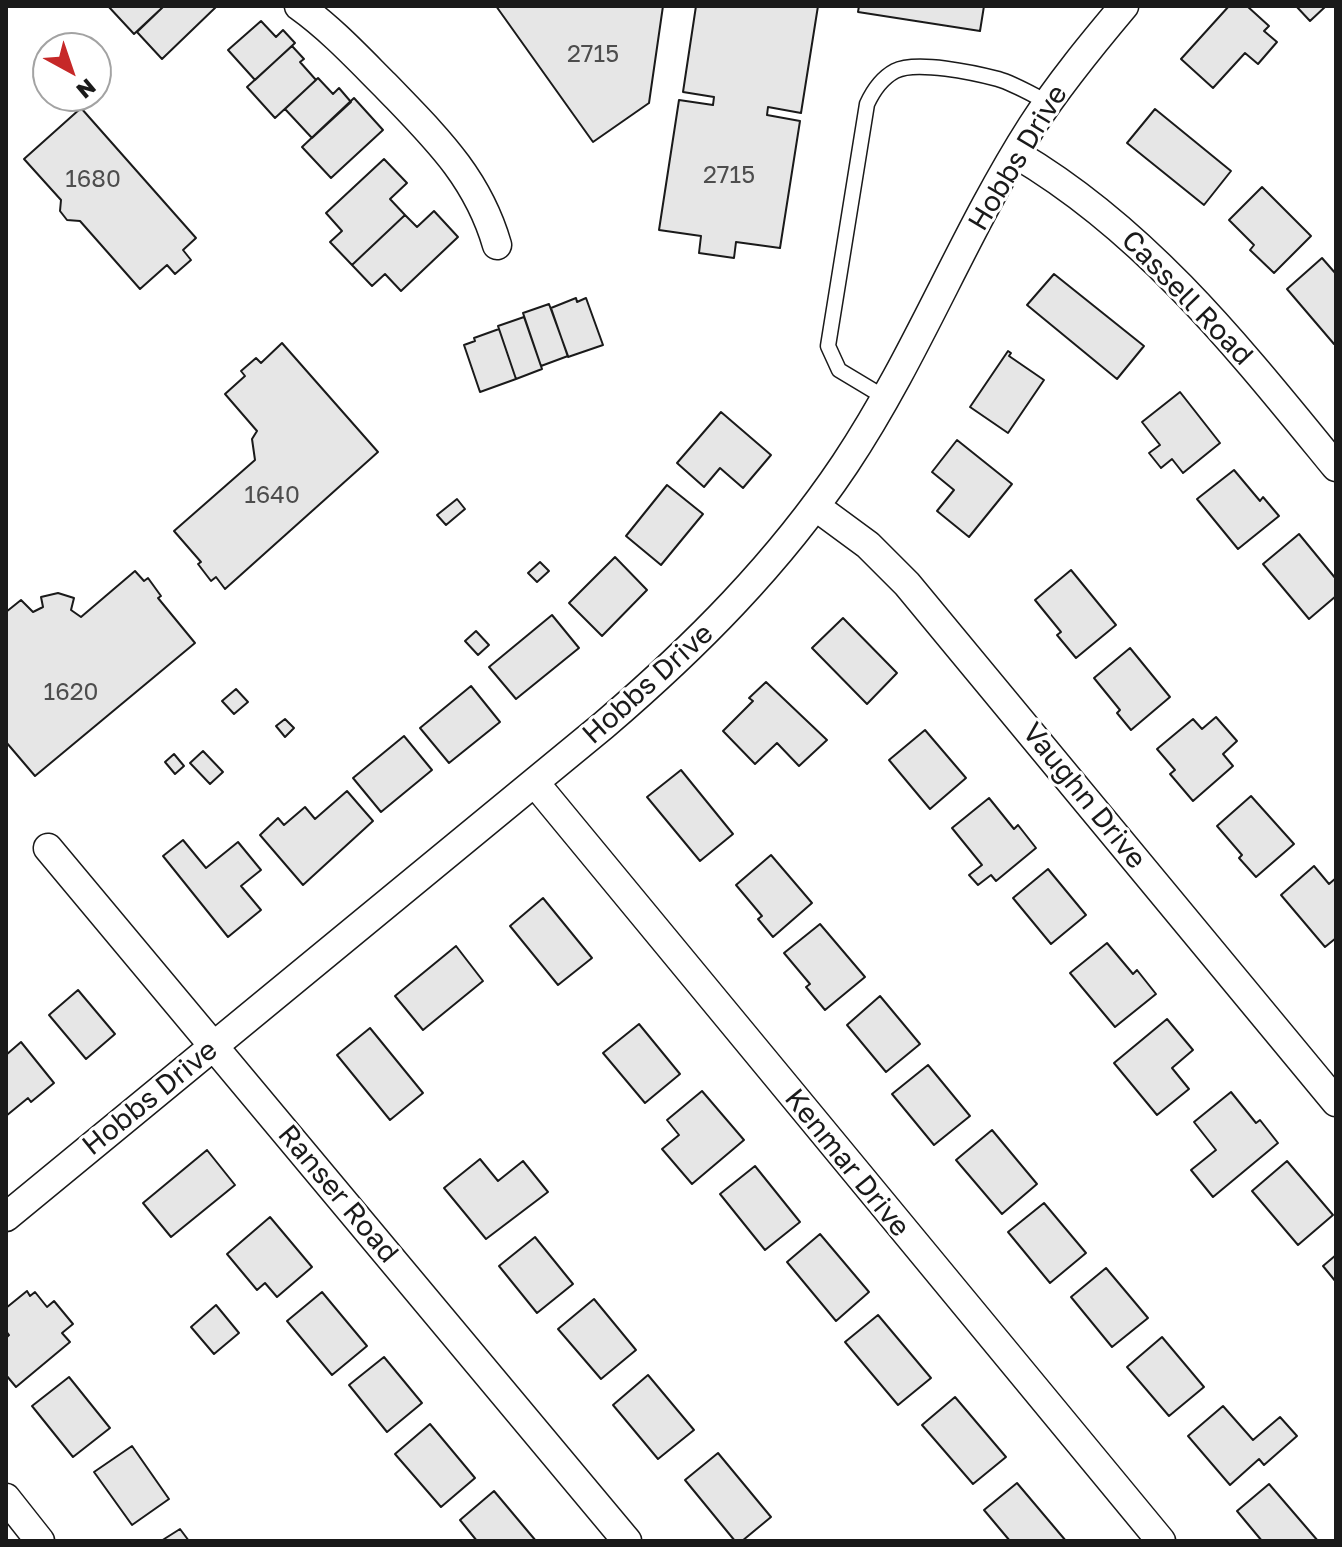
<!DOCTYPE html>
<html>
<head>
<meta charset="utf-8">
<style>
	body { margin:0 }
	#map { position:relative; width:1342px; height:1547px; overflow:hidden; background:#fff; font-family:"Golos Text",sans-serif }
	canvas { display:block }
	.frame { position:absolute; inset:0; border:8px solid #1a1a1a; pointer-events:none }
	.north { position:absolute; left:32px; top:32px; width:80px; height:80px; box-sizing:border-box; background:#fff; border:2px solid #a3a3a3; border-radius:50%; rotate:140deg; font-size:22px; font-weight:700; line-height:32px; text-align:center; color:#1a1a1a }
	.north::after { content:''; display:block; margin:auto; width:28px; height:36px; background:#c62828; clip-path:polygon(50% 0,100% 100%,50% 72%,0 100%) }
</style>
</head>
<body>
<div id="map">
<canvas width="1342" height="1547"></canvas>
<div class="frame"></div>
<div class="north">N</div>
</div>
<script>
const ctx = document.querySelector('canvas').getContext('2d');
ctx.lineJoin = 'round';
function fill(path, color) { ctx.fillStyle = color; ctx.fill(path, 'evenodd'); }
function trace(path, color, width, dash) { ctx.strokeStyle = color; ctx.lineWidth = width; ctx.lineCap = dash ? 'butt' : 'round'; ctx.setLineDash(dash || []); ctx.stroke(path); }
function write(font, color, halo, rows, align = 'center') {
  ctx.font = font + ' "Golos Text",sans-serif'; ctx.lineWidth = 6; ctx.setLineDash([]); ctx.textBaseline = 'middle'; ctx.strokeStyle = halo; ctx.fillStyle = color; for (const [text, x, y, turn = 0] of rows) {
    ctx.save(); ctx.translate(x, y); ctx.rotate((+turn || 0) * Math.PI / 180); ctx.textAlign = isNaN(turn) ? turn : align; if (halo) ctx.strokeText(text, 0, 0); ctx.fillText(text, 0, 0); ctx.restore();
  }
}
const building = new Path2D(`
	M108 6H164L134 34Z
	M164 6H217L162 59 137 32Z
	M496 6H663L649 103 593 142Z
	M696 6H818L801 113 768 107 767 115 800 121 780 248 736 242 734 258 699 253 701 236 659 230 679 100 713 105 714 97 683 92Z
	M859 6H984L980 31 858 12Z
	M1229 6H1247L1269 26 1264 31 1277 42 1258 64 1245 53 1213 88 1181 59Z
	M1296 6H1326L1310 21Z
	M261 21 276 37 283 30 295 43 255 80 228 50Z
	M292 46 304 59 300 62 316 80 275 118 247 87Z
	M318 78 333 94 339 88 351 102 312 138 285 109Z
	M354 98 383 130 331 178 302 147Z
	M81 108 196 238 183 250 191 260 175 274 167 265 140 289 80 221 67 220 60 211 61 200 24 159Z
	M1155 109 1231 171 1204 205 1127 143Z
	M384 159 407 183 390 199 405 215 352 265 330 242 342 231 326 213Z
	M1262 187 1311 236 1274 273 1250 250 1254 245 1229 220Z
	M434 211 458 237 401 291 385 274 372 286 352 265 405 215 417 227Z
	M1322 258 1336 274V342L1334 344 1287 289Z
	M1054 274 1144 346 1117 379 1027 305Z
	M576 298 577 302 586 298 603 345 568 357 551 308Z
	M549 304 568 356 541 366 523 313Z
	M524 317 542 369 516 379 498 326Z
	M499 329 516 379 480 392 464 345 475 341 474 338Z
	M282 343 378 452 225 589 216 577 211 581 198 564 201 562 174 531 255 460 252 439 257 431 225 394 245 376 241 371 256 358 261 363Z
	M1008 351 1011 353 1009 356 1044 380 1008 433 970 407Z
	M1180 392 1220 443 1183 473 1172 459 1161 468 1149 453 1160 445 1142 422Z
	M721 412 771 455 743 488 720 468 704 487 677 463Z
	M957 440 1012 484 969 537 937 511 954 490 932 472Z
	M1234 470 1260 501 1263 497 1279 516 1238 549 1197 499Z
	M667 485 703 514 661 565 626 536Z
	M457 499 465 509 446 525 437 515Z
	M1299 534 1336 579V596L1309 619 1263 564Z
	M615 557 647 590 602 636 569 603Z
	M540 562 549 571 537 582 528 573Z
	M1071 570 1116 625 1076 658 1057 635 1061 632 1035 600Z
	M135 571 144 581 148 578 161 596 158 598 195 643 35 776 6 742V612L21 600 33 612 43 607 41 597 58 593 74 598 71 610 81 617Z
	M552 615 579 648 516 699 489 667Z
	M843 618 897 673 867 704 812 648Z
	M476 631 489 645 478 655 465 641Z
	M1130 648 1170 697 1131 730 1117 713 1120 710 1094 678Z
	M766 682 827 740 799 766 777 743 755 764 723 731 753 701 749 698Z
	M471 686 500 722 449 763 420 728Z
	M236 689 248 702 234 714 222 701Z
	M1216 717 1237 741 1223 754 1233 766 1193 801 1170 774 1175 770 1157 749 1193 719 1202 729Z
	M285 719 294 728 285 737 276 726Z
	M925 730 966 778 930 809 889 760Z
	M404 736 432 770 381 812 353 778Z
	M203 751 223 772 210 784 190 763Z
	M174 754 184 766 175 774 165 762Z
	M681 770 733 834 700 861 647 797Z
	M347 791 373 821 303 885 260 835 278 818 284 825 305 807 315 819Z
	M1251 796 1294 844 1256 877 1239 858 1242 855 1217 826Z
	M989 798 1014 829 1018 825 1036 848 996 881 991 875 978 885 969 875 982 865 952 828Z
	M183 840 206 868 238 842 261 870 241 886 261 910 228 937 163 856Z
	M771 855 812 903 773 937 758 919 762 916 736 885Z
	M1314 866 1329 884 1336 878V938L1325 947 1281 895Z
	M1048 869 1086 915 1051 944 1013 898Z
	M543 898 592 958 558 985 510 926Z
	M820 924 865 977 825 1010 806 987 810 984 784 953Z
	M1107 943 1133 974 1137 970 1156 994 1115 1027 1070 973Z
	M456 946 483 981 423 1030 395 996Z
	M78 990 115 1034 86 1059 49 1015Z
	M880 996 920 1044 886 1072 847 1025Z
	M1167 1019 1193 1050 1172 1068 1189 1089 1157 1115 1114 1063Z
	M639 1024 680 1074 645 1103 603 1053Z
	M370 1028 423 1093 390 1120 337 1055Z
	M21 1042 54 1083 31 1102 28 1098 6 1116V1055Z
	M928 1065 970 1116 934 1145 892 1094Z
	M702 1091 744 1140 692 1184 662 1149 679 1135 667 1120Z
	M1231 1092 1256 1123 1260 1120 1278 1143 1213 1197 1191 1170 1216 1150 1194 1122Z
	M992 1130 1037 1184 1002 1214 956 1160Z
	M207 1150 235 1185 171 1237 143 1203Z
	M480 1159 498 1181 523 1161 548 1192 486 1239 444 1188Z
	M1287 1161 1333 1215 1298 1245 1252 1191Z
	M755 1166 800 1222 765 1250 720 1194Z
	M1044 1203 1086 1253 1050 1283 1008 1232Z
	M270 1217 312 1267 277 1297 265 1283 257 1290 227 1254Z
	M820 1234 869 1292 836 1321 787 1262Z
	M535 1237 573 1284 537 1313 499 1266Z
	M1336 1255V1282L1323 1266Z
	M1106 1268 1148 1318 1112 1347 1071 1297Z
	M27 1291 30 1296 35 1292 47 1307 54 1301 73 1324 62 1333 70 1342 16 1387 6 1375V1338L9 1335 6 1331V1308Z
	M322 1292 367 1346 332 1375 287 1321Z
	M594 1299 636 1350 601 1379 558 1329Z
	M216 1305 239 1333 214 1354 191 1327Z
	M878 1315 931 1378 898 1405 845 1342Z
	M1162 1337 1204 1387 1169 1416 1127 1367Z
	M384 1357 422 1403 387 1432 349 1385Z
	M648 1375 694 1430 658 1459 613 1405Z
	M69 1377 110 1428 73 1457 32 1406Z
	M955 1397 1006 1457 973 1484 922 1425Z
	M1223 1406 1253 1440 1280 1417 1297 1436 1264 1465 1259 1459 1230 1485 1188 1436Z
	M430 1424 475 1478 441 1507 395 1454Z
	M132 1446 169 1499 132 1525 94 1472Z
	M718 1453 771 1517 742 1541H735L685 1480Z
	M1017 1483 1066 1541H1010L984 1510Z
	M1269 1484 1318 1541H1262L1237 1511Z
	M494 1491 536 1541H477L460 1520Z
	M180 1529 189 1541H161Z`);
fill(building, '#e6e6e6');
trace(building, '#1a1a1a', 2);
const service = new Path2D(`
	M884 397 839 370 828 346 867 104C873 91 882 78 895 71 916 60 975 73 998 79 1015 84 1033 95 1049 103`);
const minor = new Path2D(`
	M299 6C331 29 357 57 385 85 434 136 477 176 497 245
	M1016 154C1147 231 1241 351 1336 467
	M815 506 868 545 907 584 1336 1102
	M535 783 1161 1541
	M48 848 627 1541
	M6 1217 604 725C695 647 778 564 845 464 917 356 963 234 1032 126 1059 84 1092 44 1124 6
	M6 1498 40 1541`);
trace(service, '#1a1a1a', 17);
trace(minor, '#1a1a1a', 31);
trace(service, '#fff', 14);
trace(minor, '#fff', 28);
write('24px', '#4d4d4d', null, [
	["2715",593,54],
	["2715",729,175],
	["1680",93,179],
	["1640",272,495],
	["1620",71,692]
]);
write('28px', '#1a1a1a', '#fff', [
	["Hobbs Drive",1018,158,-59],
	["Cassell Road",1187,298,46],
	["Hobbs Drive",648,684,-42],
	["Vaughn Drive",1084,796,51],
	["Hobbs Drive",150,1098,-39],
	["Kenmar Drive",847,1163,51],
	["Ranser Road",338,1194,50]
]);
</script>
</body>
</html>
